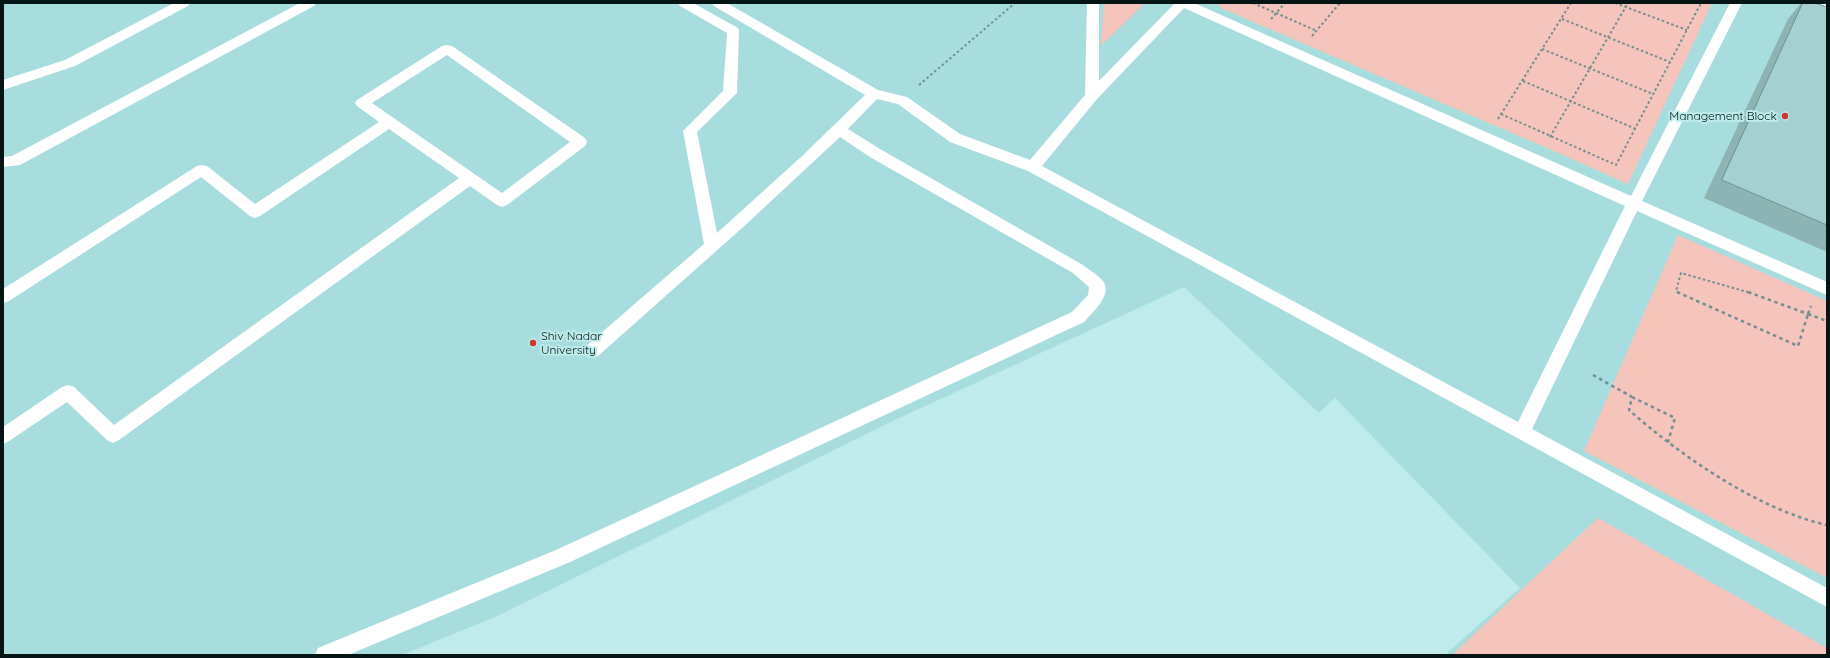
<!DOCTYPE html>
<html>
<head>
<meta charset="utf-8">
<style>
	body { margin:0 }
	#map { position:relative; width:1830px; height:658px; overflow:hidden; background:#bfebec; font-family:Quicksand,sans-serif }
	canvas { display:block }
	.frame { position:absolute; inset:0; border:4px solid #051515; pointer-events:none }
</style>
</head>
<body>
<div id="map">
<canvas width="1830" height="658"></canvas>
<div class="frame"></div>
</div>
<script>
const ctx = document.querySelector('canvas').getContext('2d');
ctx.lineJoin = 'round';
function fill(path, color) { ctx.fillStyle = color; ctx.fill(path, 'evenodd'); }
function trace(path, color, width, dash) { ctx.strokeStyle = color; ctx.lineWidth = width; ctx.lineCap = dash ? 'butt' : 'round'; ctx.setLineDash(dash || []); ctx.stroke(path); }
function write(font, color, halo, rows, align = 'center') {
  ctx.font = font + ' Quicksand,sans-serif'; ctx.lineWidth = 4; ctx.setLineDash([]); ctx.textBaseline = 'middle'; ctx.strokeStyle = halo; ctx.fillStyle = color; for (const [text, x, y, turn = 0] of rows) {
    ctx.save(); ctx.translate(x, y); ctx.rotate((+turn || 0) * Math.PI / 180); ctx.textAlign = isNaN(turn) ? turn : align; if (halo) ctx.strokeText(text, 0, 0); ctx.fillText(text, 0, 0); ctx.restore();
  }
}
fill(new Path2D(`
	M3 3H1827V655H1445L1520 588 1335 398 1319 413 1184 287 895 420 495 617 402 655H3Z`), '#a8dddf');
fill(new Path2D(`
	M1104 3H1145L1101 46Z
	M1216 3H1712L1628 184 1547 148 1223 9Z
	M1678 235 1827 301V578L1584 451Z
	M1598 518 1827 648V655H1452Z`), '#f5c4bb');
trace(new Path2D(`
	M1253 3 1317 31
	M1615 3 1687 30
	M1271 19 1285 3
	M1562 19 1670 62
	M1312 36 1340 3
	M1542 49 1653 94
	M1523 81 1636 129
	M919 85 1015 3
	M1501 114 1616 165 1701 3
	M1498 119 1571 3
	M1550 137 1628 3
	M1679 293 1676 291 1681 273 1751 293`), '#709090', 2, [2.5, 2.5]);
trace(new Path2D(`
	M1677 292 1798 346 1808 314
	M1748 292 1808 314
	M1808 314 1827 321
	M1808 314 1811 306
	M1593 375 1632 397 1629 410C1681 456 1759 510 1827 525
	M1632 397 1675 418 1668 442`), '#709090', 2.5, [3.5, 3.5]);
fill(new Path2D(`
	M174 3H190L188 6 75 66 3 90V80L65 60Z
	M300 3H316L314 6 20 165 3 167V157L12 156Z
	M678 3H693L738 28 739 31 737 93 697 132 717 233 801 157 865 95 714 6 712 3H727L878 90 907 97 960 134 1030 160 1085 95 1087 3H1099V81L1175 3H1194L1631 196 1730 3H1742L1642 201 1827 282V295L1637 211 1532 429 1827 588V607L1028 171 950 142 898 104 877 99 848 129 880 149 1083 265C1089 270 1098 275 1103 281 1113 295 1092 313 1084 322L570 562 348 655H315L318 648 556 550 1072 312 1088 295 1089 287 1073 273 870 157 840 137 741 229 598 356 592 358 586 356 584 351 586 346 704 244 683 131 723 91 727 33 680 6ZM1184 8 1625 206 1518 422 1042 166 1097 99Z
	M1810 3H1827V11L1812 6Z
	M447 45 452 46 585 138 587 142 585 146 507 205 502 207 497 205 470 186 119 440 113 443 107 440 67 402 9 441 3 444V427L62 387 68 385 74 387 114 425 459 178 389 129 260 216 255 218 250 216 201 177 9 301 3 303V289L197 166 202 165 207 166 255 204 379 122 357 106 355 103 357 100 442 46ZM447 55 570 142 502 193 372 103Z`), '#fff');
fill(new Path2D(`
	M1801 3H1815L1827 7V252L1704 198 1788 19Z`), '#8db3b4');
const building = new Path2D(`
	M1803 3H1815L1827 7V225L1722 180Z`);
fill(building, '#a4d0d1');
trace(building, '#739292', 1);
for (const [x, y, r, color] of [
	[1785,116,4,"#c73a2c"],
	[533,343,4,"#c73a2c"]
]) { const dot = new Path2D(); dot.arc(x, y, r, 0, 2 * Math.PI); ctx.fillStyle = color; ctx.fill(dot); trace(dot, '#bfebec', 1.5); }
write('12px', '#051515', '#bfebec', [
	["Management Block",1777,116],
	["Shiv Nadar",541,336,"left"],
	["University",541,350,"left"]
], 'right');
</script>
</body>
</html>
